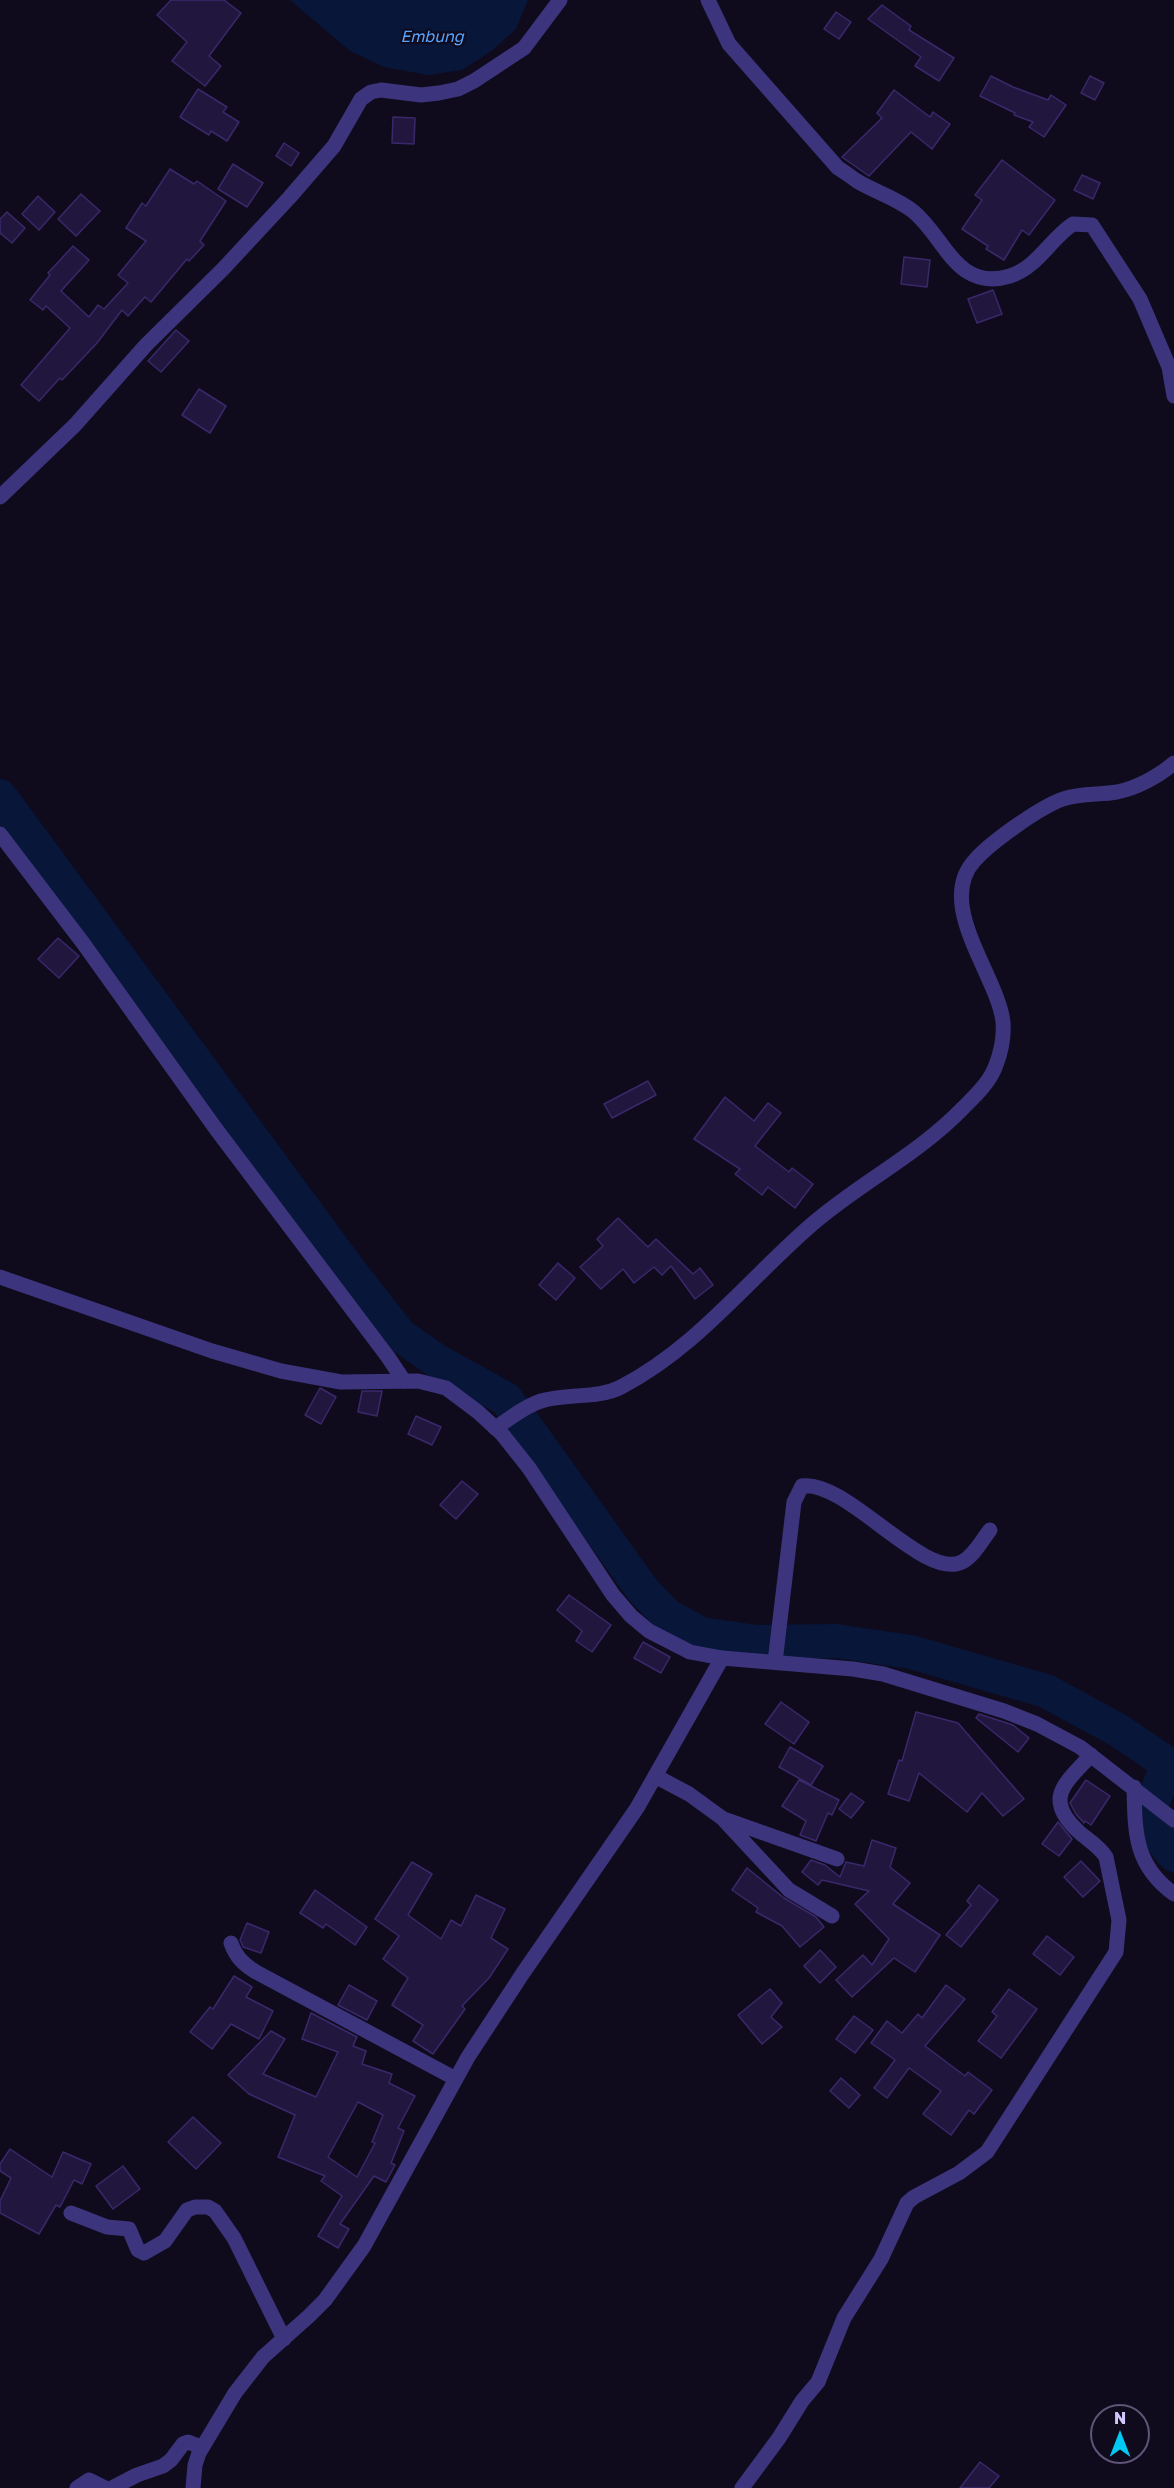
<!DOCTYPE html>
<html>
<head>
<meta charset="utf-8">
<style>
	body { margin:0 }
	#map { position:relative; width:1174px; height:2488px; overflow:hidden; background:#0f0b1d; font-family:"Golos Text",sans-serif }
	canvas { display:block }
	.north { position:absolute; left:1090px; top:2404px; width:60px; height:60px; box-sizing:border-box; background:#0f0b1d; border:2px solid #5d5677; border-radius:50%; rotate:0deg; font-size:16px; font-weight:700; line-height:24px; text-align:center; color:#d1c7ff }
	.north::after { content:''; display:block; margin:auto; width:21px; height:27px; background:#00c9f2; clip-path:polygon(50% 0,100% 100%,50% 72%,0 100%) }
</style>
</head>
<body>
<div id="map">
<canvas width="1174" height="2488"></canvas>
<div class="north">N</div>
</div>
<script>
const ctx = document.querySelector('canvas').getContext('2d');
ctx.lineJoin = 'round';
function fill(path, color) { ctx.fillStyle = color; ctx.fill(path, 'evenodd'); }
function trace(path, color, width, dash) { ctx.strokeStyle = color; ctx.lineWidth = width; ctx.lineCap = dash ? 'butt' : 'round'; ctx.setLineDash(dash || []); ctx.stroke(path); }
function write(font, color, halo, rows, align = 'center') {
  ctx.font = font + ' "Golos Text",sans-serif'; ctx.lineWidth = 4.5; ctx.setLineDash([]); ctx.textBaseline = 'middle'; ctx.strokeStyle = halo; ctx.fillStyle = color; for (const [text, x, y, turn = 0] of rows) {
    ctx.save(); ctx.translate(x, y); ctx.rotate((+turn || 0) * Math.PI / 180); ctx.textAlign = isNaN(turn) ? turn : align; if (halo) ctx.strokeText(text, 0, 0); ctx.fillText(text, 0, 0); ctx.restore();
  }
}
fill(new Path2D(`
	M290 0H528L516 29 493 50 462 70 428 75 384 67 350 51Z`), '#071639');
trace(new Path2D(`
	M0 796 350 1271 400 1335 437 1361 506 1399 642 1589 667 1615 701 1634 757 1642 836 1641 911 1652 1046 1691 1118 1730 1171 1766 1161 1781 1146 1821 1174 1855`), '#071639', 34);
const building = new Path2D(`
	M171 0H224L241 13 209 56 221 66 205 86 172 61 187 42 157 15Z
	M882 5 911 26 909 30 954 58 939 81 915 66 921 57 868 19Z
	M836 12 851 22 839 39 824 29Z
	M991 76 1013 87 1048 100 1051 95 1066 105 1044 137 1029 127 1033 122 1014 115 1015 113 980 96Z
	M1090 76 1104 83 1095 100 1081 93Z
	M198 89 227 107 223 112 239 122 227 141 211 131 209 135 180 117Z
	M894 90 930 117 933 112 950 124 932 149 911 132 869 176 842 157 882 118 877 113Z
	M393 117 415 118 414 144 392 143Z
	M284 143 299 153 291 166 276 156Z
	M1002 160 1055 200 1029 235 1022 230 1004 260 986 249 988 246 962 229 982 200 975 195Z
	M233 164 263 183 247 207 218 189Z
	M170 169 194 184 197 181 226 201 200 241 204 245 189 261 187 259 151 302 145 297 128 316 122 310 97 343 62 380 60 378 39 401 21 385 70 328 46 306 43 310 30 300 50 275 48 273 73 246 89 260 61 291 89 317 98 305 104 309 128 283 118 275 146 241 126 228 142 203 146 206Z
	M1082 175 1100 183 1093 199 1074 190Z
	M81 194 100 211 76 236 58 219Z
	M38 196 55 212 39 230 22 214Z
	M7 212 25 228 12 243 0 233V219Z
	M904 257 930 260 927 287 901 284Z
	M993 290 1002 314 977 323 968 299Z
	M176 330 189 341 161 372 148 361Z
	M199 389 226 406 210 433 182 415Z
	M58 938 79 956 59 978 38 959Z
	M648 1081 656 1095 612 1118 604 1104Z
	M725 1097 754 1121 768 1103 781 1113 755 1146 789 1172 792 1168 813 1184 795 1208 768 1187 762 1195 735 1174 740 1169 694 1139Z
	M618 1218 648 1247 656 1239 693 1274 700 1268 713 1285 695 1299 671 1266 662 1275 654 1267 634 1283 623 1269 601 1289 580 1267 603 1246 597 1239Z
	M558 1263 575 1278 556 1300 539 1285Z
	M320 1388 336 1397 321 1424 305 1415Z
	M362 1391H382L377 1416 358 1412Z
	M416 1416 441 1427 432 1445 408 1434Z
	M462 1481 478 1494 456 1519 440 1505Z
	M569 1595 611 1625 592 1652 576 1641 582 1631 557 1610Z
	M643 1642 670 1657 661 1673 634 1658Z
	M781 1702 809 1722 794 1744 765 1724Z
	M916 1712 958 1723 1024 1799 1003 1816 982 1793 967 1812 919 1773 909 1801 888 1794 899 1760 902 1761Z
	M979 1714 1013 1725 1029 1738 1018 1752 976 1718Z
	M790 1747 823 1766 811 1785 779 1767Z
	M799 1780 839 1800 832 1815 828 1813 816 1841 800 1835 806 1821 782 1806Z
	M1086 1780 1110 1796 1091 1825 1085 1821 1084 1823 1076 1814 1070 1803Z
	M851 1793 864 1802 851 1818 839 1809Z
	M1058 1822 1072 1839 1059 1856 1042 1844Z
	M872 1840 896 1848 890 1867 910 1883 893 1904 940 1935 915 1972 894 1958 852 1997 836 1980 863 1955 872 1965 889 1939 855 1904 869 1891 822 1880 818 1885 802 1872 811 1860 825 1865 840 1877 846 1862 864 1866Z
	M1081 1861 1100 1881 1083 1897 1064 1877Z
	M412 1862 432 1874 408 1915 441 1939 451 1920 461 1926 476 1895 505 1909 491 1938 508 1949 489 1978 462 2006 465 2009 433 2054 413 2041 423 2025 392 2005 408 1978 383 1959 399 1936 375 1919Z
	M747 1868 784 1898 816 1917 824 1927 800 1947 782 1926 756 1912 758 1908 732 1890Z
	M979 1885 998 1900 961 1947 946 1935 971 1905 967 1901Z
	M315 1890 367 1927 355 1945 326 1924 323 1928 300 1913Z
	M247 1923 269 1932 261 1953 243 1947 242 1944 240 1940Z
	M1047 1936 1074 1957 1060 1975 1033 1954Z
	M820 1950 836 1967 820 1983 804 1966Z
	M234 1976 252 1987 246 1997 273 2011 259 2039 231 2024 212 2049 190 2032 210 2007 213 2009Z
	M349 1985 377 2001 367 2020 338 2005Z
	M946 1985 965 1999 925 2046 965 2076 968 2072 992 2090 974 2114 969 2110 951 2135 923 2114 941 2091 909 2068 887 2098 874 2088 895 2060 871 2043 887 2021 902 2033 918 2014 922 2018Z
	M770 1989 782 2003 771 2017 782 2027 762 2044 738 2015Z
	M1009 1989 1037 2009 1001 2058 978 2041 997 2016 992 2012Z
	M311 2013 357 2037 353 2046 366 2051 362 2064 392 2074 389 2083 415 2096 398 2128 404 2131 391 2163 395 2165 386 2182 374 2176 340 2224 349 2229 338 2248 318 2236 342 2196 321 2181 325 2176 278 2157 295 2115 249 2094 228 2075 271 2031 285 2039 263 2074 316 2097 338 2052 302 2039ZM358 2102 383 2115 372 2142 375 2143 357 2177 328 2157Z
	M854 2016 873 2030 855 2053 836 2039Z
	M841 2078 860 2095 849 2108 830 2091Z
	M193 2117 221 2143 196 2169 168 2142Z
	M10 2149 52 2177 63 2152 91 2164 82 2184 74 2180 60 2207 56 2205 39 2234 0 2213V2201L11 2178 0 2171V2164Z
	M123 2166 140 2189 113 2209 96 2186Z
	M980 2462 999 2476 989 2488H960Z`);
fill(building, '#21173e');
trace(building, '#3a286b', 1.5);
trace(new Path2D(`
	M708 0 729 44 838 168C845 172 851 177 857 181 875 192 897 198 914 212 946 239 957 292 1010 276 1038 267 1050 239 1073 224L1092 225 1140 299 1169 367 1174 396
	M0 497 75 425 146 345 223 269 289 198 334 146 361 99 371 92 381 90 421 95 439 93 458 89 474 81 524 48 560 0
	M0 834 83 943 216 1129 388 1357 404 1381
	M495 1428C510 1419 524 1406 541 1401 567 1393 598 1399 621 1387 696 1348 747 1281 810 1226 859 1183 918 1155 964 1107 976 1095 990 1082 996 1065 1001 1052 1004 1035 1003 1022 998 976 934 904 975 860 991 842 1040 807 1063 799 1081 793 1099 795 1117 792 1137 788 1159 776 1174 763
	M775 1662 794 1502 802 1486C846 1479 924 1581 962 1562 974 1556 982 1540 990 1530
	M655 1776 689 1794 722 1818 789 1890 832 1916
	M724 1819 837 1859
	M231 1943C236 1957 243 1964 256 1972L456 2079
	M71 2213 107 2227 129 2229 138 2250 144 2253 165 2241 187 2210 195 2207H208L215 2211 234 2238 284 2339
	M77 2488 89 2480 105 2488
	M112 2488 137 2475 163 2466 171 2460 183 2444 188 2442 201 2447
	M193 2488 195 2465 199 2453 235 2393 263 2357 309 2316 325 2300 364 2246 468 2057 523 1973 637 1808 722 1658
	M742 2488 779 2438 802 2401 818 2382 844 2318 881 2259 907 2203 914 2197 959 2173 987 2152 1116 1952 1119 1920 1106 1857C1099 1846 1088 1840 1079 1832 1042 1798 1066 1783 1091 1755`), '#3c357d', 15);
trace(new Path2D(`
	M0 1277 212 1351 281 1371 341 1382 418 1381 446 1388 478 1412 502 1434 529 1468 613 1595 631 1616 649 1631 690 1652 722 1658 853 1669 883 1674 1004 1711 1037 1724 1080 1747 1174 1820
	M1134 1787C1135 1832 1134 1865 1174 1894`), '#3c357d', 15);
write('italic 16px', '#55a4ff', '#0f0b1d', [
	["Embung",432,37]
]);
</script>
</body>
</html>
